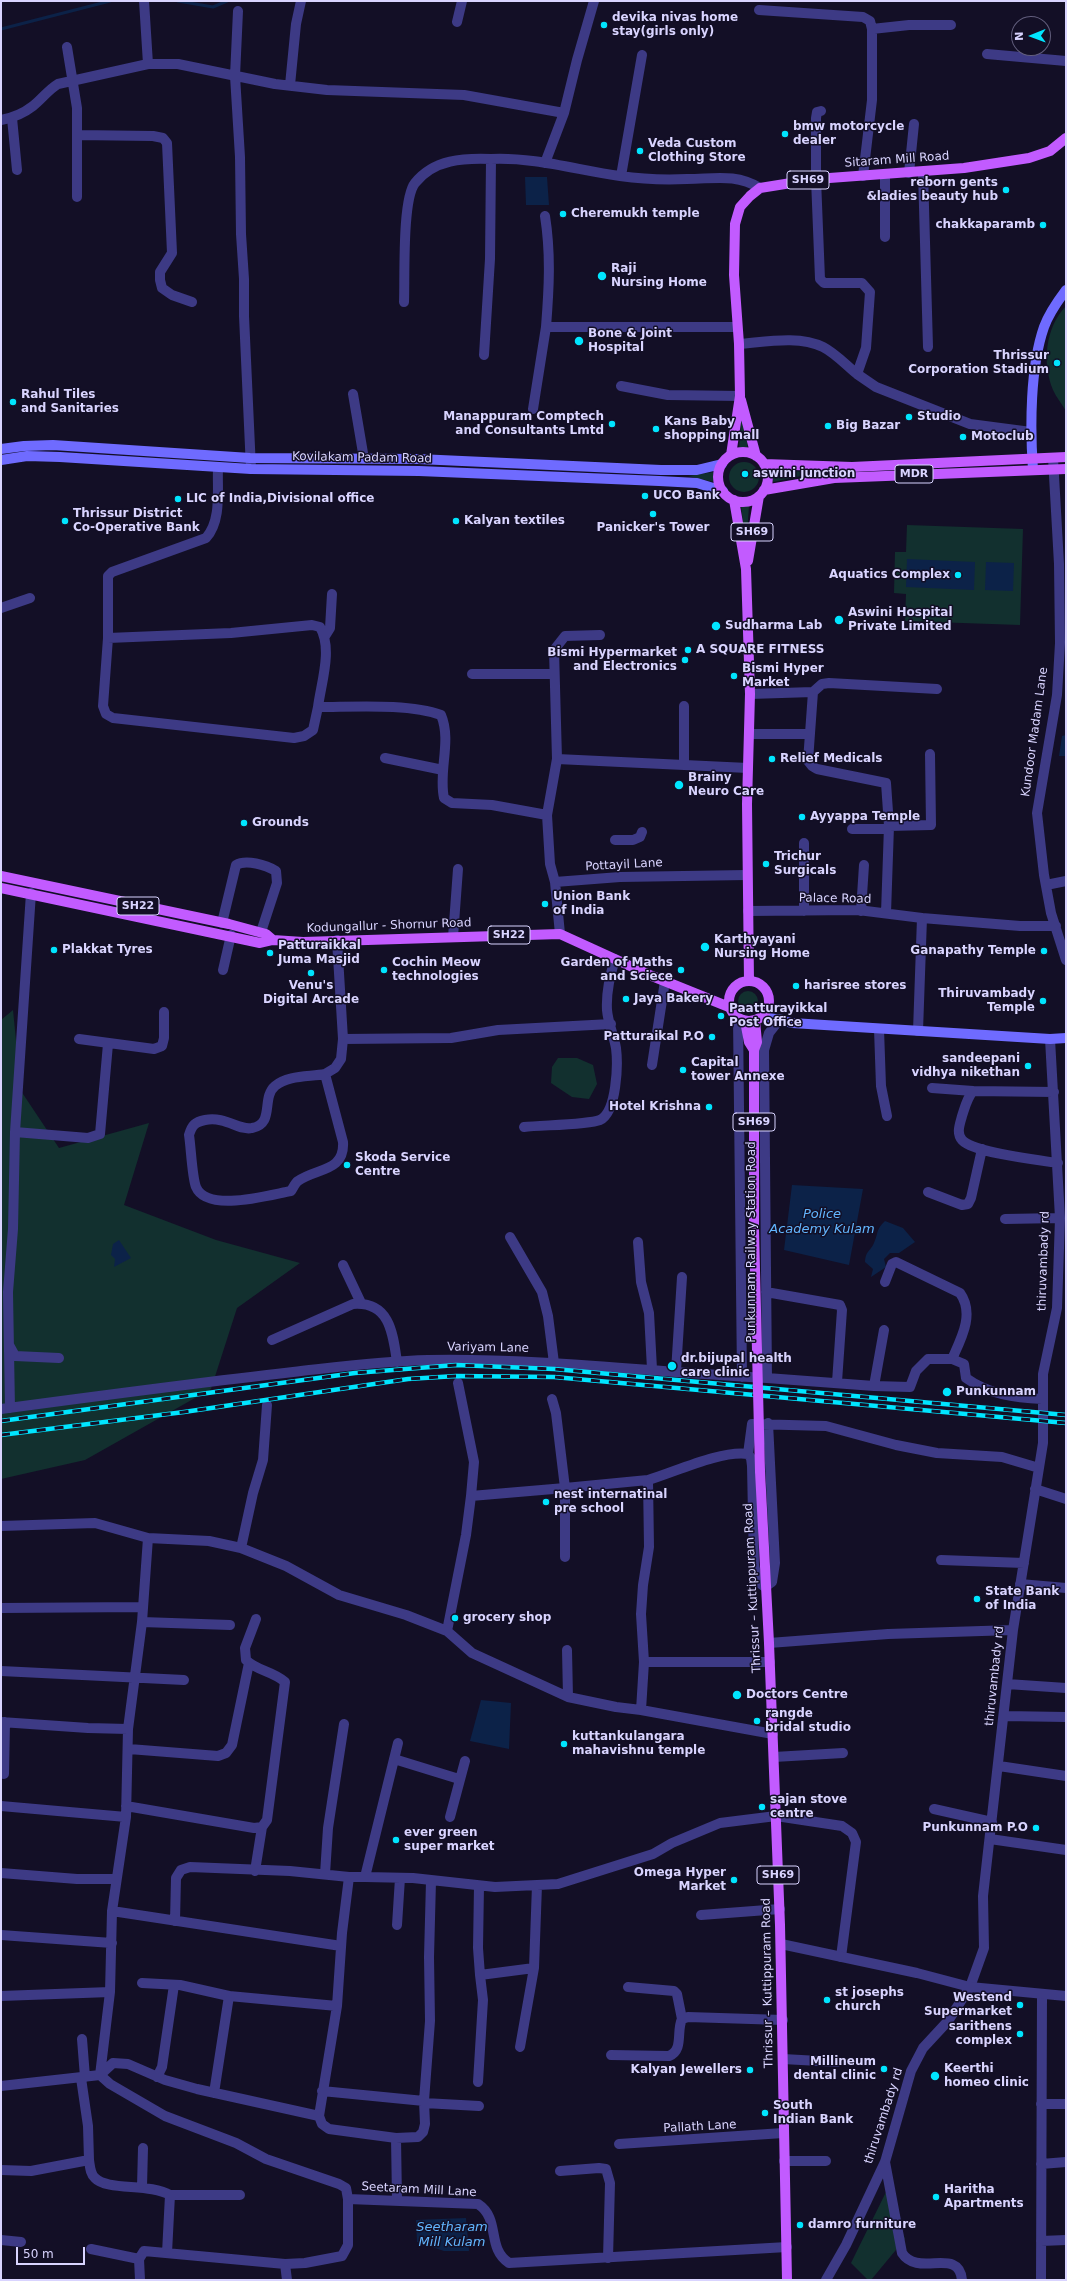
<!DOCTYPE html>
<html>
<head>
<meta charset="utf-8">
<style>
	body { margin:0 }
	#map { position:relative; width:1067px; height:2281px; overflow:hidden; background:#130f26; font-family:"DejaVu Sans",sans-serif }
	canvas { display:block }
	.frame { position:absolute; inset:0; border:2px solid #d9d4ff; pointer-events:none }
	.north { position:absolute; left:1011px; top:16px; width:40px; height:40px; box-sizing:border-box; background:#130f26; border:1px solid #625e7d; border-radius:50%; rotate:269deg; font-size:11px; font-weight:700; line-height:16px; text-align:center; color:#d9d4ff }
	.north::after { content:''; display:block; margin:auto; width:14px; height:18px; background:#00e5ff; clip-path:polygon(50% 0,100% 100%,50% 72%,0 100%) }
	.scale { position:absolute; left:16px; top:2247px; width:69px; height:18px; box-sizing:border-box; border:2px solid #d9d4ff; border-top:0; padding-left:5px; font-size:12px; line-height:14px; white-space:nowrap; color:#d9d4ff; -webkit-text-stroke:3px #130f26; paint-order:stroke }
</style>
</head>
<body>
<div id="map">
<canvas width="1067" height="2281"></canvas>
<div class="frame"></div>
<div class="north">N</div>
<div class="scale">50 m</div>
</div>
<script>
const ctx = document.querySelector('canvas').getContext('2d');
ctx.lineJoin = 'round';
function fill(path, color) { ctx.fillStyle = color; ctx.fill(path, 'evenodd'); }
function trace(path, color, width, dash) { ctx.strokeStyle = color; ctx.lineWidth = width; ctx.lineCap = dash ? 'butt' : 'round'; ctx.setLineDash(dash || []); ctx.stroke(path); }
function write(font, color, halo, rows, align = 'center') {
  ctx.font = font + ' "DejaVu Sans",sans-serif'; ctx.lineWidth = 3; ctx.setLineDash([]); ctx.textBaseline = 'middle'; ctx.strokeStyle = halo; ctx.fillStyle = color; for (const [text, x, y, turn = 0] of rows) {
    ctx.save(); ctx.translate(x, y); ctx.rotate((+turn || 0) * Math.PI / 180); ctx.textAlign = isNaN(turn) ? turn : align; if (halo) ctx.strokeText(text, 0, 0); ctx.fillText(text, 0, 0); ctx.restore();
  }
}
fill(new Path2D(`
	M1066 306V411C1062 404 1056 397 1053 390 1042 363 1045 328 1066 306Z
	M742 408 748 449H739Z
	M729 477a15 15 0 1 1 30 0a15 15 0 1 1-30 0Z
	M773 469 815 473 773 482Z
	M714 472V482L688 476Z
	M741 506H749L746 547Z
	M907 525 1023 529 1020 625 905 621 906 594 894 593 895 552H906Z
	M738 1001a10 10 0 1 1 20 0a10 10 0 1 1-20 0Z
	M13 1010 21 1091 59 1148 149 1123 124 1205 216 1240 300 1263 237 1308 211 1389 85 1460 1 1479V1020Z
	M558 1058H577L593 1065 597 1084 589 1099 572 1097 551 1083 552 1067Z
	M887 2190 905 2239 871 2280H868L851 2263Z`), '#12302f');
fill(new Path2D(`
	M525 177H547L549 205H526Z
	M907 559 975 562 974 590 906 587Z
	M986 562 1014 563 1013 591 985 590Z
	M1066 735V756H1059L1062 736Z
	M792 1185 863 1189 849 1265 784 1250Z
	M885 1221 903 1228 915 1242 899 1253H890L884 1259 886 1267 871 1277 873 1269 865 1262C866 1250 870 1252 874 1243 879 1232 875 1231 885 1221Z
	M119 1240 131 1258 114 1267 115 1259 111 1255 113 1244Z
	M481 1700 511 1703 509 1749 470 1741Z
	M466 2218 469 2251H444L417 2242 416 2220Z`), '#0c2248');
trace(new Path2D(`
	M178 1 213 7 227 1
	M1 29 110 1`), '#0c2248', 3);
trace(new Path2D(`
	M144 1 148 64
	M759 10 863 17 870 21 872 29V100L863 176
	M238 11 235 76 240 157 241 234 244 279V316L251 469
	M457 22 462 1
	M872 29 909 25H951
	M67 47 77 108V135L153 136 163 138 167 143 172 253 160 272V280L162 288 172 295 192 302
	M987 54 1066 61
	M290 85 296 24 301 1
	M12 118 17 170
	M1 120C12 118 24 113 33 106 42 99 48 90 58 84L148 64H178L275 84 327 90 464 95 564 113
	M77 135V197
	M545 163 564 113 577 60 594 1
	M923 172 928 347
	M909 173 914 124
	M885 175V237
	M621 176 642 55
	M545 216C551 254 549 289 546 327
	M404 302C405 278 402 199 415 183 434 159 464 158 491 159
	M739 344C765 342 799 335 823 347 835 353 846 365 857 374L866 348 870 292 862 283H824L820 279 816 179V118L817 112 821 111
	M484 355 490 259 491 159C534 157 577 170 620 176 641 179 665 180 687 179 714 179 735 173 760 188
	M857 374 876 387 970 424 1031 432
	M621 386 668 395 740 396
	M353 394 364 459
	M533 409 546 327H737
	M1053 458 1059 564 1060 643 1057 695 1037 813 1044 875 1051 913 1066 960
	M218 467C217 490 222 520 206 538L112 572 108 576V638L231 633 312 625 320 627C333 649 321 683 318 707 353 707 409 703 441 715 452 741 438 771 444 798L452 803 492 805 547 815 550 864 555 882
	M1 608 30 598
	M325 636 330 628 332 594
	M108 638 103 706 106 714 113 718 294 738 304 736 313 730 318 707
	M472 674H554
	M813 692 822 684 829 683 937 689
	M750 694 813 692 808 761 812 766 817 769 886 783 889 826 886 913
	M749 734H810
	M385 758 443 770
	M557 759 748 768
	M684 765V706
	M547 815 557 759 554 650 565 636 600 635
	M889 826 931 825 930 754
	M852 829H889
	M615 840H633L640 837 642 832
	M804 843V911
	M1046 885 1066 881
	M748 911 858 910 922 918
	M861 911 864 865
	M222 923 236 865C246 859 266 865 276 871L277 883 261 932
	M560 934 555 882 620 877 747 875
	M453 937 458 869
	M223 970 231 935
	M738 1018 742 1377
	M780 1019 769 1033 764 1050 767 1378 874 1386 910 1387 916 1371 928 1359H952L964 1364 966 1378C988 1394 1015 1398 1042 1399
	M879 1029 881 1086 887 1116
	M918 1031 922 918 1020 926H1056
	M79 1039 154 1049 162 1046 164 1038V1012
	M343 1039 451 1038 498 1030 611 1024
	M652 1065 665 981
	M325 1074C309 1077 288 1075 275 1086 261 1098 275 1124 252 1128 239 1131 226 1116 205 1120 195 1122 192 1125 189 1135 191 1147 192 1177 196 1187 207 1213 269 1195 291 1191 293 1188 295 1183 298 1181 316 1168 345 1172 343 1142L325 1074 335 1068 341 1059 343 1039 337 940
	M932 1088 973 1091
	M1054 1092 973 1091C967 1098 965 1107 962 1116 960 1124 956 1133 962 1140 974 1153 1038 1160 1058 1163
	M524 1127C541 1125 587 1125 600 1120 617 1112 618 1064 616 1048 614 1036 608 1023 607 1010 606 993 610 975 615 959
	M15 1132 88 1138 100 1134 108 1044
	M928 1192 962 1205 968 1204 971 1198 982 1149
	M1005 1219 1060 1218
	M510 1237 542 1292 548 1316 554 1363
	M638 1242 641 1282 649 1313 652 1369
	M343 1265 361 1303
	M885 1282 892 1264 896 1262 960 1293C975 1314 961 1339 952 1359
	M766 1292 840 1305 842 1310 837 1382
	M272 1340 353 1304C390 1301 393 1334 397 1362
	M9 1345 15 1356 59 1358
	M676 1371 682 1277
	M458 1383 474 1462 471 1496
	M874 1386 884 1330
	M552 1399 556 1413 565 1488 648 1480
	M10 1408 8 1292 13 1229 15 1132 31 893
	M1 1409C98 1396 195 1383 293 1372 338 1367 382 1361 428 1360 541 1358 654 1372 767 1378
	M768 1423 775 1563 772 1582 765 1587 758 1582 754 1565 752 1466 751 1458 748 1454 752 1424 826 1426 896 1445 937 1453 1002 1457 1039 1468
	M1035 1489 1066 1499
	M1 1526 95 1523 148 1538 209 1541 241 1548 286 1566 339 1595 406 1615 447 1631 472 1653 568 1697 616 1707 641 1710 773 1734
	M241 1548 253 1493 263 1460 267 1405
	M941 1560 1024 1563
	M1020 1584 1066 1588
	M1 1608 143 1607
	M142 1622 230 1625
	M447 1631 466 1535 471 1496 565 1488V1557
	M769 1643 888 1634 1013 1630
	M567 1650 568 1697
	M644 1662H770
	M1 1671 184 1680
	M1007 1684 1066 1688
	M641 1710 644 1662 641 1614 643 1585 649 1547 648 1480C675 1472 721 1450 748 1454
	M1004 1716 1066 1717
	M1 1722 88 1728 128 1729
	M398 1743 365 1877 413 1878 495 1887 558 1884 653 1854 672 1843 720 1823 776 1816 842 1826 852 1833 856 1842 841 1957
	M129 1749 218 1756 226 1753 232 1745 249 1663
	M774 1757 843 1753
	M394 1759 459 1779
	M999 1766 1066 1776
	M4 1774 5 1722
	M1 1806 126 1817
	M126 1806 254 1828 262 1827 267 1820 285 1682C273 1671 257 1671 246 1660L245 1648 256 1619
	M934 1809 992 1822
	M450 1817 465 1761
	M990 1839 1066 1850
	M255 1871 262 1827
	M1 1873 77 1879H116
	M325 1874 328 1828 344 1724
	M365 1877H349L342 1933 337 2006 319 2116 322 2124 329 2129 396 2138
	M479 1886 478 1948 480 1975
	M112 1911 341 1946
	M701 1915 780 1909
	M175 1921 176 1878 181 1870 190 1867 290 1871 349 1877
	M397 1925 400 1878
	M1 1935 112 1943
	M142 1983 180 1985 229 1996 214 2093
	M628 1987 674 1991 677 1994 682 2019
	M1 1996 110 1992
	M229 1996 337 2006
	M82 2039 85 2077
	M520 2047 534 1968
	M611 2055 669 2056C684 2050 676 2031 682 2019L688 2017 783 2020
	M783 2059 837 2062
	M100 2075 110 1992 112 1911 126 1817 128 1729 142 1622 148 1538
	M100 2075 113 2063 128 2064 165 2080 197 2089 319 2116
	M157 2077 162 2067 174 1985
	M478 2082 483 2000 480 1975 534 1968 537 1885
	M1 2086 100 2075 110 2084 165 2116 236 2143 266 2159 339 2184 346 2188 348 2199
	M322 2091 424 2101
	M424 2103 479 2106
	M1041 2104H1066
	M619 2144 783 2133
	M89 2160C90 2166 90 2174 95 2178 107 2191 150 2183 170 2195L167 2253
	M784 2161H826
	M885 2162 902 2253C918 2278 959 2246 962 2280
	M1041 2164 1066 2162
	M1 2170 31 2171 89 2160 88 2126 81 2078
	M560 2171 599 2168 606 2169 610 2183 608 2258
	M142 2187 143 2148
	M170 2195H240
	M397 2200 396 2138 418 2137 423 2132 425 2124 424 2101 430 2021 429 1957 431 1881
	M1 2240 21 2242
	M1041 2241 1066 2240
	M91 2249 139 2259
	M285 2264 287 2280
	M140 2280 139 2259 144 2251 285 2264 305 2263 342 2256 348 2245V2199L478 2204C501 2219 486 2248 509 2263L787 2247
	M826 2280 846 2245 885 2162 911 2071 923 2048 948 2021 970 1987 984 1948 983 1896 1013 1630 1043 1443V1374L1057 1308 1060 1218 1050 1039
	M1041 2280 1042 1995`), '#3d3a85', 10);
trace(new Path2D(`
	M781 1944 917 1973 970 1987 1066 1996`), '#3d3a85', 10);
trace(new Path2D(`
	M1 449 24 446 53 445 250 458 418 459 661 470H697L722 464
	M1 460 27 456 60 457 251 469 419 471 659 481 697 483 723 491
	M1033 470C1030 428 1030 367 1044 327 1049 313 1057 302 1066 290
	M763 1016 792 1023 1050 1039 1066 1038`), '#6f6bff', 10);
trace(new Path2D(`
	M741 400 756 456
	M718 477a25 25 0 1 1 50 0a25 25 0 1 1-50 0Z
	M731 455 740 396 739 344 734 275 735 224 740 207 750 196 760 188 816 179 964 168 1029 158 1050 151 1066 138
	M764 464 852 467 1066 457
	M764 490 834 478 1066 469
	M734 500 746 569 750 694 747 804 749 981
	M748 561 759 496
	M1 876 229 924 266 934 273 940
	M1 888 260 943 273 940 303 942 560 934 652 976 729 1007
	M729 1001a20 20 0 1 1 40 0a20 20 0 1 1-40 0Z
	M745 1021 749 1042 754 1050
	M754 1194V1050L757 1042 755 1021
	M754 1209V1230
	M760 1471 769 1643 780 1925 787 2280`), '#c25bff', 10);
const rail = new Path2D(`
	M1 1421 355 1373 456 1365 554 1369 1066 1415
	M1 1435 184 1412 408 1379 456 1376 554 1377 1066 1423`);
trace(rail, '#00e5ff', 4.5);
trace(rail, '#130f26', 3, [9]);
trace(new Path2D(`
	M754 1194V1209
	M754 1230 760 1471`), '#c25bff', 10);
for (const [x, y, r, color] of [
	[604,25,4,"#00e5ff"],
	[785,134,4,"#00e5ff"],
	[640,151,4,"#00e5ff"],
	[1006,190,4,"#00e5ff"],
	[563,214,4,"#00e5ff"],
	[1043,225,4,"#00e5ff"],
	[602,276,5,"#00e5ff"],
	[579,341,5,"#00e5ff"],
	[1057,363,4,"#00e5ff"],
	[13,402,4,"#00e5ff"],
	[909,417,4,"#00e5ff"],
	[612,424,4,"#00e5ff"],
	[828,426,4,"#00e5ff"],
	[656,429,4,"#00e5ff"],
	[963,437,4,"#00e5ff"],
	[745,474,4,"#00e5ff"],
	[645,496,4,"#00e5ff"],
	[178,499,4,"#00e5ff"],
	[653,514,4,"#00e5ff"],
	[65,521,4,"#00e5ff"],
	[456,521,4,"#00e5ff"],
	[958,575,4,"#00e5ff"],
	[839,620,5,"#00e5ff"],
	[716,626,5,"#00e5ff"],
	[688,650,4,"#00e5ff"],
	[685,660,4,"#00e5ff"],
	[734,676,4,"#00e5ff"],
	[772,759,4,"#00e5ff"],
	[679,785,5,"#00e5ff"],
	[802,817,4,"#00e5ff"],
	[244,823,4,"#00e5ff"],
	[766,864,4,"#00e5ff"],
	[545,904,4,"#00e5ff"],
	[705,947,5,"#00e5ff"],
	[54,950,4,"#00e5ff"],
	[1044,951,4,"#00e5ff"],
	[270,953,4,"#00e5ff"],
	[384,970,4,"#00e5ff"],
	[681,970,4,"#00e5ff"],
	[311,973,4,"#00e5ff"],
	[796,986,4,"#00e5ff"],
	[626,999,4,"#00e5ff"],
	[1043,1001,4,"#00e5ff"],
	[721,1016,4,"#00e5ff"],
	[712,1037,4,"#00e5ff"],
	[1028,1066,4,"#00e5ff"],
	[683,1070,4,"#00e5ff"],
	[709,1107,4,"#00e5ff"],
	[347,1165,4,"#00e5ff"],
	[672,1366,5,"#00e5ff"],
	[947,1392,5,"#00e5ff"],
	[546,1502,4,"#00e5ff"],
	[977,1599,4,"#00e5ff"],
	[455,1618,4,"#00e5ff"],
	[737,1695,5,"#00e5ff"],
	[757,1721,4,"#00e5ff"],
	[564,1744,4,"#00e5ff"],
	[762,1807,4,"#00e5ff"],
	[1036,1828,4,"#00e5ff"],
	[396,1840,4,"#00e5ff"],
	[734,1880,4,"#00e5ff"],
	[827,2000,4,"#00e5ff"],
	[1020,2005,4,"#00e5ff"],
	[1020,2034,4,"#00e5ff"],
	[884,2069,4,"#00e5ff"],
	[750,2070,4,"#00e5ff"],
	[935,2076,5,"#00e5ff"],
	[765,2113,4,"#00e5ff"],
	[936,2197,4,"#00e5ff"],
	[800,2225,4,"#00e5ff"]
]) { const dot = new Path2D(); dot.arc(x, y, r, 0, 2 * Math.PI); ctx.fillStyle = color; ctx.fill(dot); trace(dot, '#130f26', 1.5); }
for (const [x, y, w] of [
	[808,180,42],
	[914,474,38],
	[752,532,42],
	[138,906,42],
	[509,935,42],
	[754,1122,42],
	[778,1875,42]
]) { const box = new Path2D(); box.roundRect(x - w / 2, y - 9, w, 18, 3); ctx.fillStyle = '#130f26'; ctx.fill(box); trace(box, '#d9d4ff', 1); }
write('bold 11px', '#d9d4ff', null, [
	["SH69",808,180],
	["MDR",914,474],
	["SH69",752,532],
	["SH22",138,906],
	["SH22",509,935],
	["SH69",754,1122],
	["SH69",778,1875]
]);
write('bold 12px', '#d9d4ff', '#130f26', [
	["devika nivas home",612,18],
	["stay(girls only)",612,32],
	["bmw motorcycle",793,127],
	["dealer",793,141],
	["Veda Custom",648,144],
	["Clothing Store",648,158],
	["reborn gents",998,183,"right"],
	["&ladies beauty hub",998,197,"right"],
	["Cheremukh temple",571,214],
	["chakkaparamb",1035,225,"right"],
	["Raji",611,269],
	["Nursing Home",611,283],
	["Bone & Joint",588,334],
	["Hospital",588,348],
	["Thrissur",1049,356,"right"],
	["Corporation Stadium",1049,370,"right"],
	["Rahul Tiles",21,395],
	["and Sanitaries",21,409],
	["Manappuram Comptech",604,417,"right"],
	["and Consultants Lmtd",604,431,"right"],
	["Studio",917,417],
	["Kans Baby",664,422],
	["shopping mall",664,436],
	["Big Bazar",836,426],
	["Motoclub",971,437],
	["aswini junction",753,474],
	["UCO Bank",653,496],
	["LIC of India,Divisional office",186,499],
	["Thrissur District",73,514],
	["Co-Operative Bank",73,528],
	["Kalyan textiles",464,521],
	["Panicker's Tower",653,528,"center"],
	["Aquatics Complex",950,575,"right"],
	["Aswini Hospital",848,613],
	["Private Limited",848,627],
	["Sudharma Lab",725,626],
	["A SQUARE FITNESS",696,650],
	["Bismi Hypermarket",677,653,"right"],
	["and Electronics",677,667,"right"],
	["Bismi Hyper",742,669],
	["Market",742,683],
	["Relief Medicals",780,759],
	["Brainy",688,778],
	["Neuro Care",688,792],
	["Ayyappa Temple",810,817],
	["Grounds",252,823],
	["Trichur",774,857],
	["Surgicals",774,871],
	["Union Bank",553,897],
	["of India",553,911],
	["Karthyayani",714,940],
	["Nursing Home",714,954],
	["Patturaikkal",278,946],
	["Juma Masjid",278,960],
	["Plakkat Tyres",62,950],
	["Ganapathy Temple",1036,951,"right"],
	["Cochin Meow",392,963],
	["technologies",392,977],
	["Garden of Maths",673,963,"right"],
	["and Sciece",673,977,"right"],
	["Venu's",311,986,"center"],
	["Digital Arcade",311,1000,"center"],
	["harisree stores",804,986],
	["Thiruvambady",1035,994,"right"],
	["Temple",1035,1008,"right"],
	["Jaya Bakery",634,999],
	["Paatturayikkal",729,1009],
	["Post Office",729,1023],
	["Patturaikal P.O",704,1037,"right"],
	["sandeepani",1020,1059,"right"],
	["vidhya nikethan",1020,1073,"right"],
	["Capital",691,1063],
	["tower Annexe",691,1077],
	["Hotel Krishna",701,1107,"right"],
	["Skoda Service",355,1158],
	["Centre",355,1172],
	["dr.bijupal health",681,1359],
	["care clinic",681,1373],
	["Punkunnam",956,1392],
	["nest internatinal",554,1495],
	["pre school",554,1509],
	["State Bank",985,1592],
	["of India",985,1606],
	["grocery shop",463,1618],
	["Doctors Centre",746,1695],
	["rangde",765,1714],
	["bridal studio",765,1728],
	["kuttankulangara",572,1737],
	["mahavishnu temple",572,1751],
	["sajan stove",770,1800],
	["centre",770,1814],
	["Punkunnam P.O",1028,1828,"right"],
	["ever green",404,1833],
	["super market",404,1847],
	["Omega Hyper",726,1873,"right"],
	["Market",726,1887,"right"],
	["st josephs",835,1993],
	["church",835,2007],
	["Westend",1012,1998,"right"],
	["Supermarket",1012,2012,"right"],
	["sarithens",1012,2027,"right"],
	["complex",1012,2041,"right"],
	["Millineum",876,2062,"right"],
	["dental clinic",876,2076,"right"],
	["Keerthi",944,2069],
	["homeo clinic",944,2083],
	["Kalyan Jewellers",742,2070,"right"],
	["South",773,2106],
	["Indian Bank",773,2120],
	["Haritha",944,2190],
	["Apartments",944,2204],
	["damro furniture",808,2225]
], 'left');
write('12px', '#d9d4ff', '#130f26', [
	["Sitaram Mill Road",897,160,-4],
	["Kovilakam Padam Road",362,458,1],
	["Kundoor Madam Lane",1035,732,-82],
	["Pottayil Lane",624,865,-3],
	["Palace Road",835,899,1],
	["Kodungallur - Shornur Road",389,926,-2],
	["Punkunnam Railway Station Road",752,1242,-90],
	["thiruvambady rd",1044,1261,-88],
	["Variyam Lane",488,1348,1],
	["Thrissur – Kuttippuram Road",753,1588,-93],
	["thiruvambady rd",995,1676,-84],
	["Thrissur – Kuttippuram Road",768,1983,-91],
	["thiruvambady rd",884,2116,-72],
	["Pallath Lane",700,2127,-3],
	["Seetaram Mill Lane",419,2190,3]
]);
write('italic 13px', '#62b6ff', '#130f26', [
	["Police",822,1215],
	["Academy Kulam",822,1230],
	["Seetharam",452,2228],
	["Mill Kulam",452,2243]
]);
</script>
</body>
</html>
